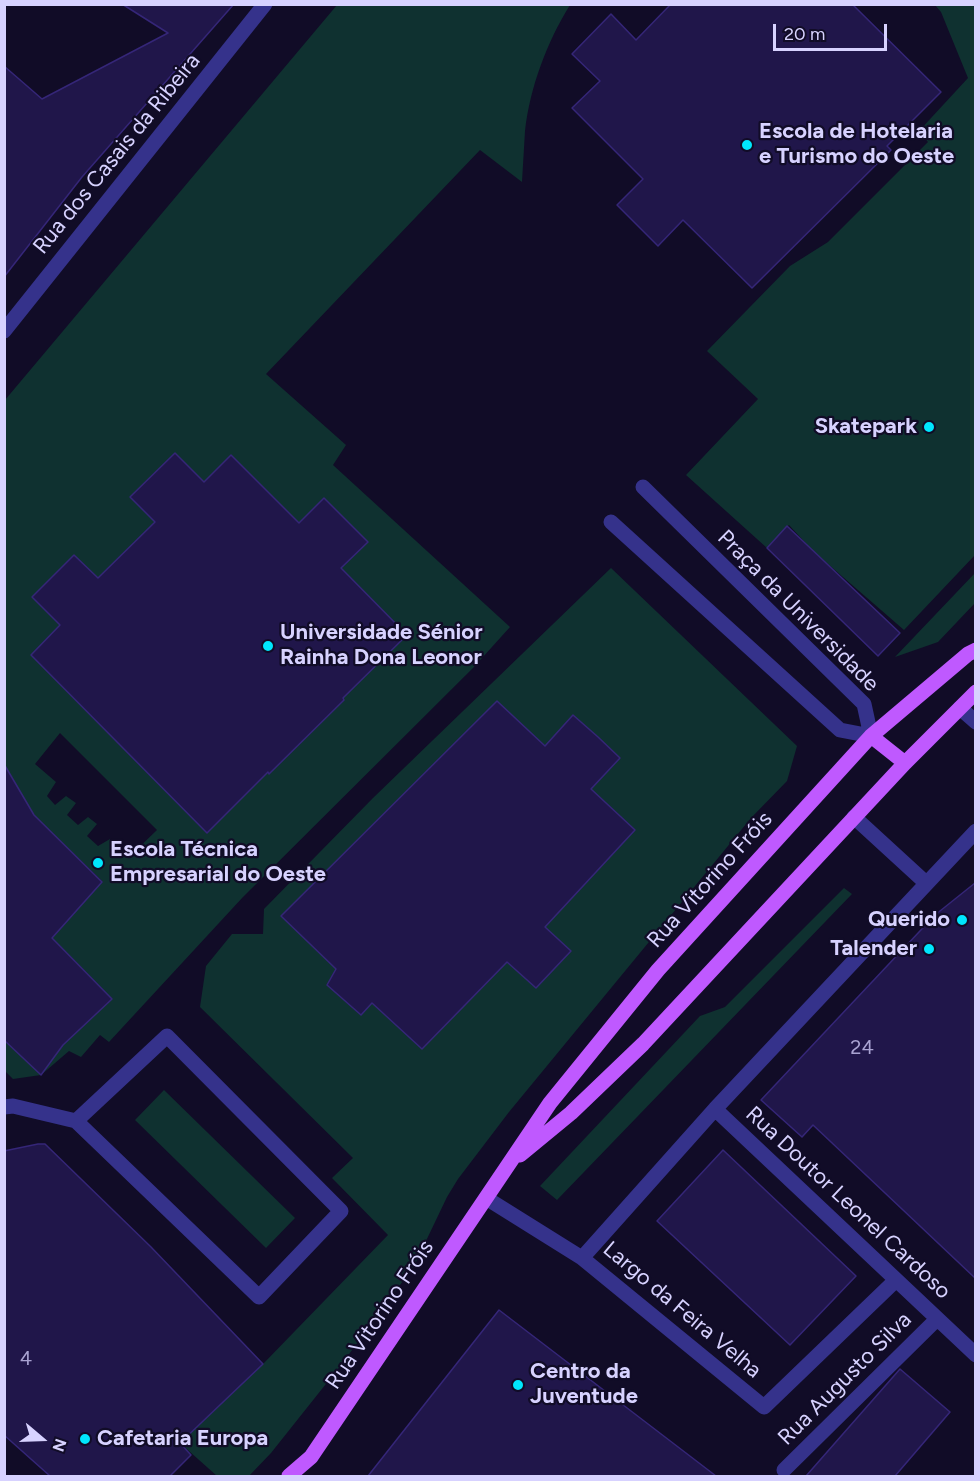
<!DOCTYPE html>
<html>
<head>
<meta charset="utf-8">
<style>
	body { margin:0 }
	#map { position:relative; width:980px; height:1481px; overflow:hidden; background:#110c27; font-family:Figtree,sans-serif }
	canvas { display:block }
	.frame { position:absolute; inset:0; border:6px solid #d7d2ff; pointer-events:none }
	.north { position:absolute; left:12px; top:1409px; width:60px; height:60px; -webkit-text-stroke:4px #110c27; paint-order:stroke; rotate:109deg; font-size:16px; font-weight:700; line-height:24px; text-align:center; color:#d7d2ff }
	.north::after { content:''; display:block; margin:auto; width:21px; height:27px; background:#d7d2ff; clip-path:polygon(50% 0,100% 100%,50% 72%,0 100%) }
	.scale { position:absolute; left:773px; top:24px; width:114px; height:27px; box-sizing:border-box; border:3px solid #d7d2ff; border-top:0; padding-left:8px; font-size:18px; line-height:21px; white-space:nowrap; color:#d7d2ff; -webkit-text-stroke:4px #110c27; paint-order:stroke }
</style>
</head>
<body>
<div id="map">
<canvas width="980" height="1481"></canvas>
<div class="frame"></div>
<div class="north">N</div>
<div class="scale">20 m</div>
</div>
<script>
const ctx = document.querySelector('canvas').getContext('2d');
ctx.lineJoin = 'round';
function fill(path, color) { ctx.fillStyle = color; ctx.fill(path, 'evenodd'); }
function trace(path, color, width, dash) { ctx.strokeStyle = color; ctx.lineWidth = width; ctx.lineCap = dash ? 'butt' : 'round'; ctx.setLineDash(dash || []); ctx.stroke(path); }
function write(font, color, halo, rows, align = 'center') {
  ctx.font = font + ' Figtree,sans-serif'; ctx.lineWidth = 4.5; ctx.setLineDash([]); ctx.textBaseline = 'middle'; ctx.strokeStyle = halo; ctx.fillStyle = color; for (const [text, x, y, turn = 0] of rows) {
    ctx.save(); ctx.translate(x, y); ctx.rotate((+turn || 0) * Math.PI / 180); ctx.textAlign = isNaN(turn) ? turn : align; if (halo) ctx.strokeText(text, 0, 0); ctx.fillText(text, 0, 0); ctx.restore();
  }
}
fill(new Path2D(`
	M337 5H570C547 42 530 87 525 131 524 148 523 165 522 182L480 150 266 374 346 445 333 465 510 627 473 668 243 897 109 1042 100 1035 81 1057 69 1051 41 1075 13 1079 5 1071 4 1040 41 1074 62 1046 38 1023 60 999 85 1024 112 999 52 938 102 881 44 825 5 858 30 809 12 777 5 781V400ZM60 733 157 830 129 857 110 839 98 846 87 836 97 824 88 817 78 825 67 815 76 803 66 796 55 805 47 796 56 782 35 764Z
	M935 5H975V555L904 630 813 551 789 525 767 548 686 475 758 399 707 351 790 266 828 242 928 142 919 131 968 78 941 12Z
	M611 568 797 746 787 781 751 818 509 1112 458 1179 447 1197 414 1266 341 1365 271 1453 249 1476H217L180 1443 263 1364 388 1235 332 1178 353 1158 200 1007 206 966 232 934H263L264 909 373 798Z
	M975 573V603L938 642 895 657Z
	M844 888 852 894 557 1200 540 1186 700 1016 725 1007Z
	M164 1090 295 1218 266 1248 135 1120Z`), '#0f3130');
const building = new Path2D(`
	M122 4H234L82 177 4 277V66L42 99 168 33Z
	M671 4H852L941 92 887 146 891 150 752 288 683 220 658 246 617 205 643 179 572 108 600 81 572 54 611 14 636 40Z
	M175 453 204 482 231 455 299 523 324 498 368 542 341 568 407 635 343 698 344 700 269 774 268 772 207 833 31 655 60 625 32 597 74 555 98 578 155 522 130 497Z
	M787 526 900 633 878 656 767 548Z
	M497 701 545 746 573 715 598 737 620 758 591 789 635 830 545 927 571 951 536 988 507 962 422 1049 372 1003 361 1015 327 985 336 969 281 916Z
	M4 764 34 815 102 882 52 938 112 999 63 1045 41 1075 4 1040Z
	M975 883V1278L813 1125 802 1137 761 1100 935 915Z
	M38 1144H45L151 1247 263 1364 180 1443 191 1455 170 1476H50L4 1435V1151Z
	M723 1150 856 1276 790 1345 657 1221Z
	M499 1310 716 1476H368Z
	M900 1369 950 1412 895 1476H806Z`);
fill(building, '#20164a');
trace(building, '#352678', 1.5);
trace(new Path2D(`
	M4 331 265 4
	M611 522 840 730 871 736 864 704 643 487
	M960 708 976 722
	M854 817 926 883
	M4 1107 13 1106 76 1121 259 1297 341 1211 167 1036 76 1121
	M715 1109 976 1355
	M486 1198 582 1258 764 1407 896 1280
	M582 1258 715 1109 976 831
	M784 1470 937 1319`), '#35328b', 15);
trace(new Path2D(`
	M871 736 905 763
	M520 1155 571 1113 643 1044 905 763 976 692
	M289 1476 311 1457 550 1103 658 970 871 736 968 654 976 650`), '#bf59ff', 15);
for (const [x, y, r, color] of [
	[747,145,6,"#00e6fd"],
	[929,427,6,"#00e6fd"],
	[268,646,6,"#00e6fd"],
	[98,863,6,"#00e6fd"],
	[962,920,6,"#00e6fd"],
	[929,949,6,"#00e6fd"],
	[518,1385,6,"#00e6fd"],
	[85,1439,6,"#00e6fd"]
]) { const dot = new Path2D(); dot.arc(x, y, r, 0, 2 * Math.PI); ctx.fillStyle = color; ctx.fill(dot); trace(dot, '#110c27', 2); }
write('20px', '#a9a3d2', null, [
	["24",862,1048],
	["4",26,1359]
]);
write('bold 22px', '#d7d2ff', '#110c27', [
	["Escola de Hotelaria",759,132],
	["e Turismo do Oeste",759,157],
	["Skatepark",917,427,"right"],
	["Universidade Sénior",280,633],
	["Rainha Dona Leonor",280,658],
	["Escola Técnica",110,850],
	["Empresarial do Oeste",110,875],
	["Querido",950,920,"right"],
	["Talender",917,949,"right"],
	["Centro da",530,1372],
	["Juventude",530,1397],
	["Cafetaria Europa",97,1439]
], 'left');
write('22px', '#d7d2ff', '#110c27', [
	["Rua dos Casais da Ribeira",117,154,-51],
	["Praça da Universidade",798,611,45],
	["Rua Vitorino Fróis",710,880,-48],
	["Rua Doutor Leonel Cardoso",848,1203,43],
	["Largo da Feira Velha",682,1310,40],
	["Rua Vitorino Fróis",380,1315,-56],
	["Rua Augusto Silva",845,1379,-45]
]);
</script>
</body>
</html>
